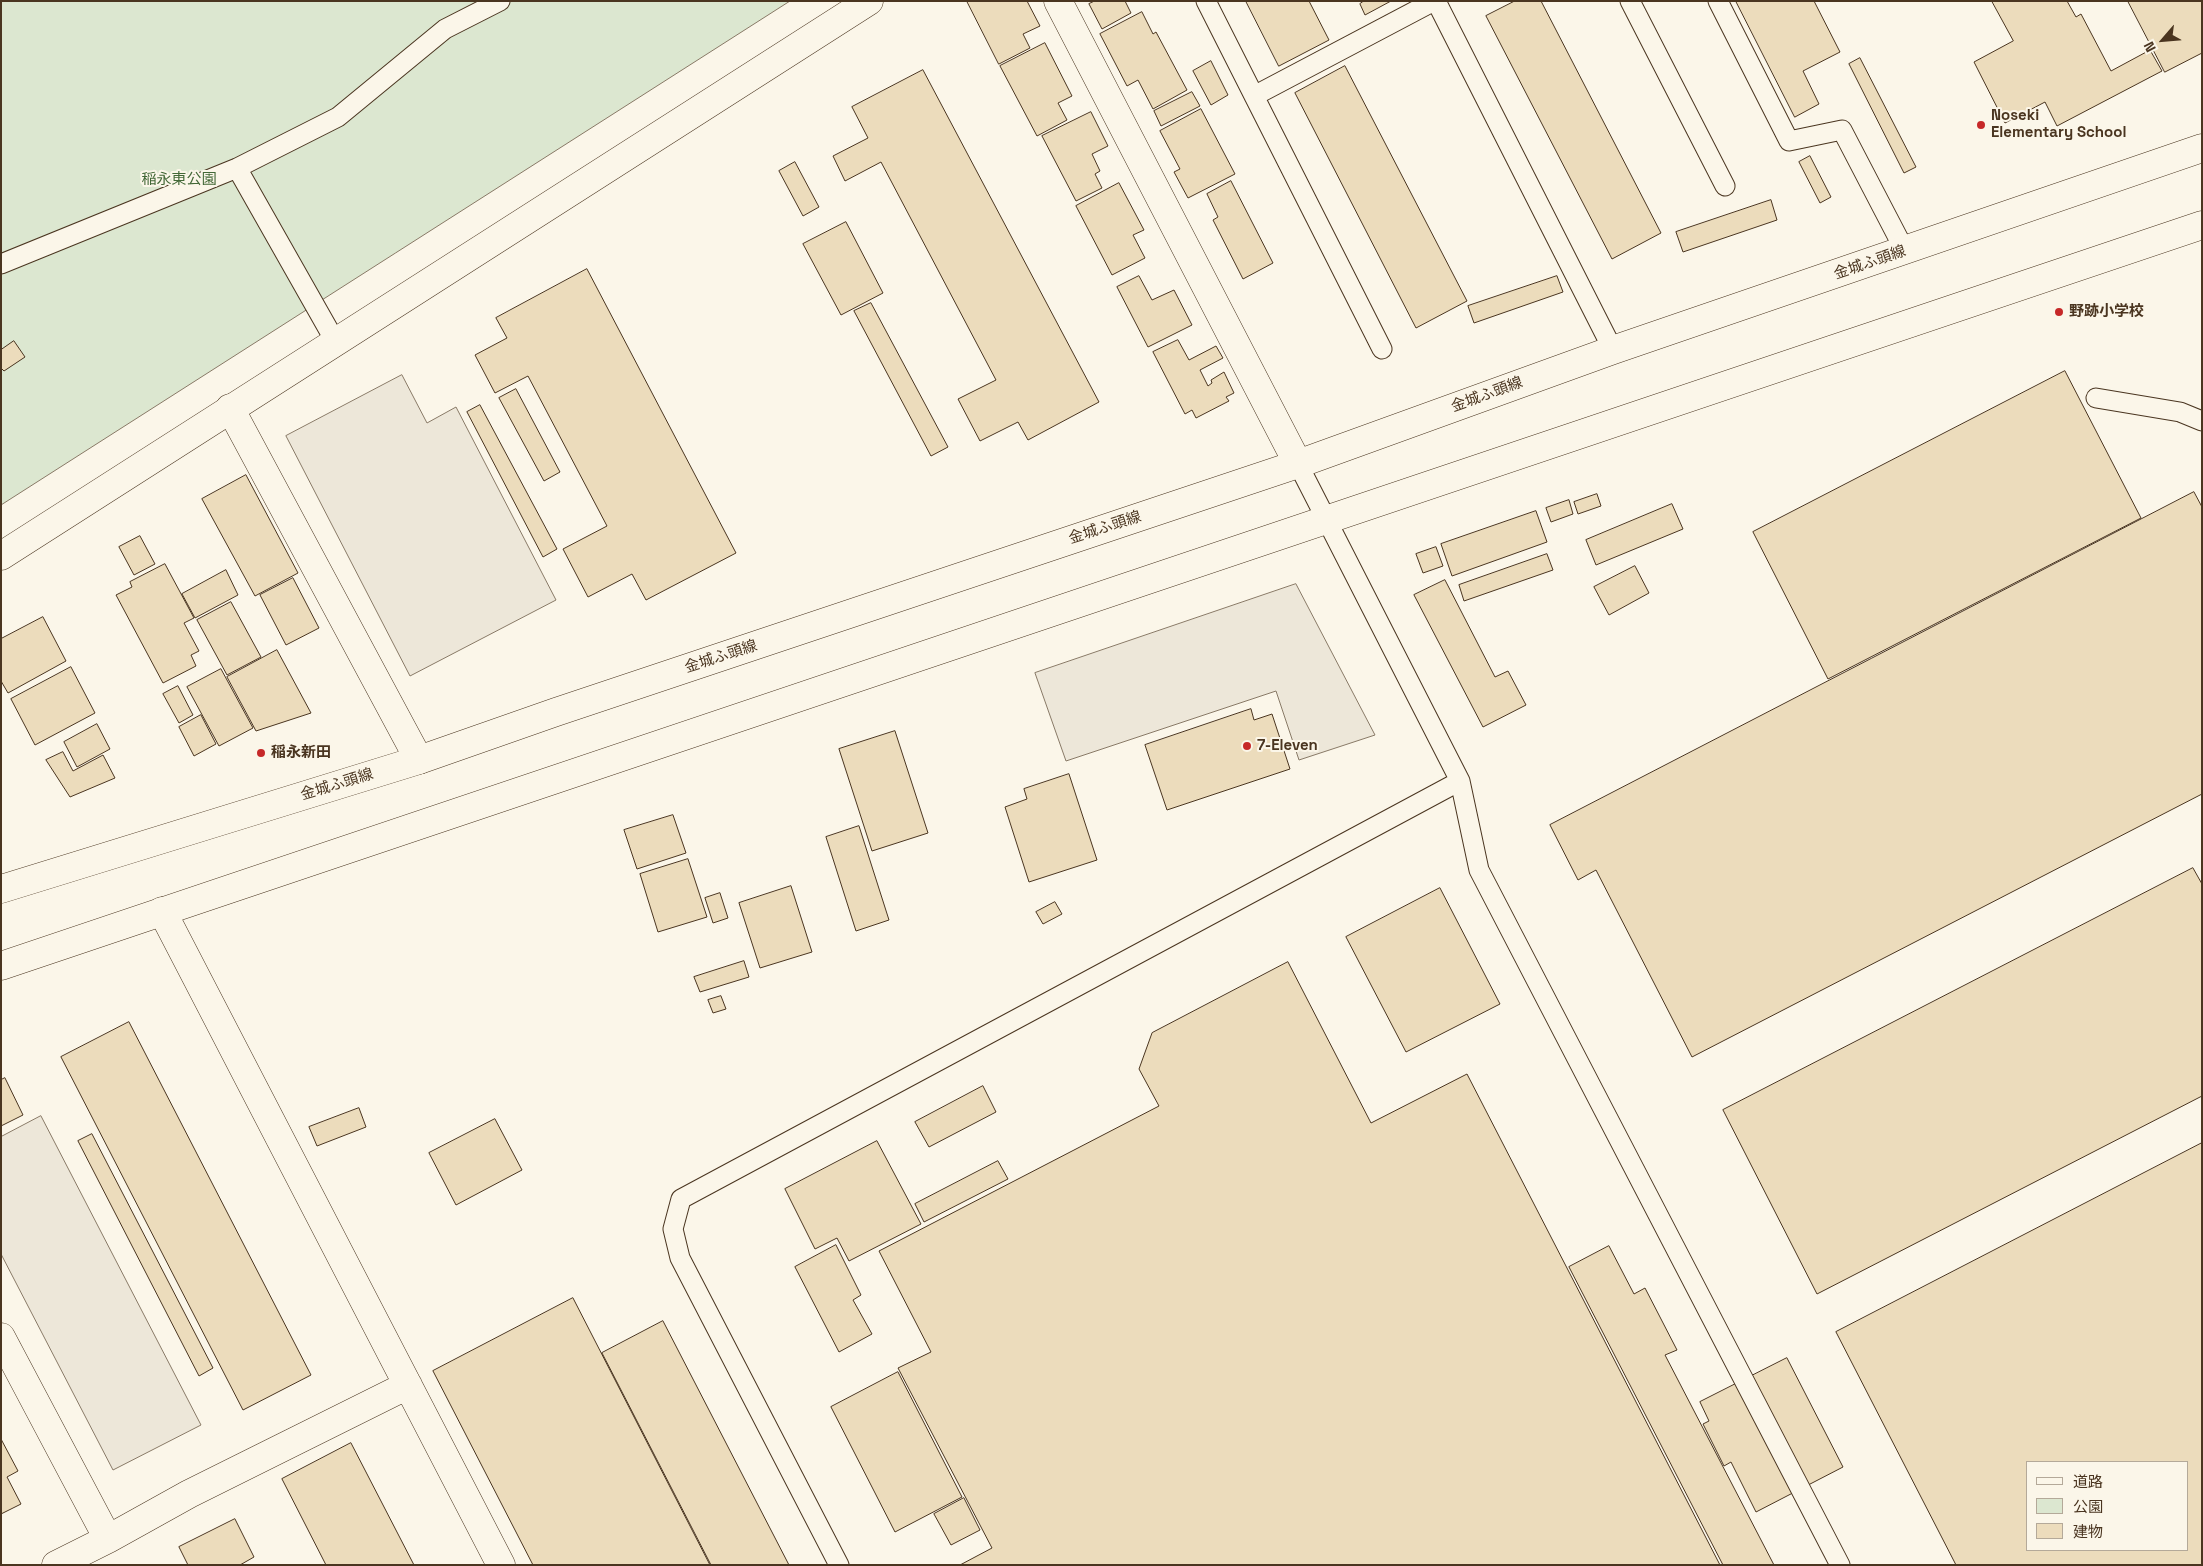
<!DOCTYPE html>
<html>
<head>
<meta charset="utf-8">
<style>
	body { margin:0 }
	#map { position:relative; width:2203px; height:1566px; overflow:hidden; background:#fbf6e9; font-family:"Space Grotesk","Noto Sans JP",sans-serif }
	canvas { display:block }
	.frame { position:absolute; inset:0; border:2px solid #4a3520; pointer-events:none }
	.legend { position:absolute; left:2026px; top:1461px; width:162px; height:90px; box-sizing:border-box; background:#fbf6e9; border:1px solid #b4a999; margin:0; padding:6px 9px; list-style:none; font-size:15px; color:#4a3520 }
	.legend li { display:flex; align-items:center; gap:10px; height:25px }
	.legend b { width:25px; border:1px solid #b4a999 }
	.north { position:absolute; left:2138px; top:15px; width:50px; height:50px; -webkit-text-stroke:4px #fbf6e9; paint-order:stroke; rotate:243deg; font-size:14px; font-weight:700; line-height:20px; text-align:center; color:#4a3520 }
	.north::after { content:''; display:block; margin:auto; width:18px; height:22px; background:#4a3520; clip-path:polygon(50% 0,100% 100%,50% 72%,0 100%) }
</style>
</head>
<body>
<div id="map">
<canvas width="2203" height="1566"></canvas>
<div class="frame"></div>
<ul class="legend">
<li><b style="height:6px;background:#fbf6e9"></b>道路</li>
<li><b style="height:14px;background:#dce7d0"></b>公園</li>
<li><b style="height:14px;background:#ecdcbc"></b>建物</li>
</ul>
<div class="north">N</div>
</div>
<script>
const ctx = document.querySelector('canvas').getContext('2d');
ctx.lineJoin = 'round';
function fill(path, color) { ctx.fillStyle = color; ctx.fill(path, 'evenodd'); }
function trace(path, color, width, dash) { ctx.strokeStyle = color; ctx.lineWidth = width; ctx.lineCap = dash ? 'butt' : 'round'; ctx.setLineDash(dash || []); ctx.stroke(path); }
function write(font, color, halo, rows, align = 'center') {
  ctx.font = font + ' "Space Grotesk","Noto Sans JP",sans-serif'; ctx.lineWidth = 4; ctx.setLineDash([]); ctx.textBaseline = 'middle'; ctx.strokeStyle = halo; ctx.fillStyle = color; for (const [text, x, y, turn = 0] of rows) {
    ctx.save(); ctx.translate(x, y); ctx.rotate((+turn || 0) * Math.PI / 180); ctx.textAlign = isNaN(turn) ? turn : align; if (halo) ctx.strokeText(text, 0, 0); ctx.fillText(text, 0, 0); ctx.restore();
  }
}
const green = new Path2D(`
	M1 1H790L1 505Z`);
fill(green, '#dce7d0');
trace(green, '#887966', 1);
const parking = new Path2D(`
	M402 375 427 423 456 407 556 600 410 676 286 436Z
	M1296 584 1375 735 1299 760 1276 691 1066 761 1035 673Z
	M41 1116 201 1425 113 1470 1 1254V1137Z`);
fill(parking, '#ede7d9');
trace(parking, '#887966', 1);
const building = new Path2D(`
	M967 1H1027L1040 26 1023 34 1030 48 999 64Z
	M1095 1H1125L1131 13 1102 29 1089 4Z
	M1246 1H1309L1329 40 1279 66Z
	M1364 1H1391L1365 15 1360 4Z
	M1515 1H1541L1661 233 1612 259 1486 16Z
	M1736 1H1814L1840 52 1803 71 1819 104 1795 117Z
	M1992 1H2067L2076 17 2081 14 2111 71 2150 50 2162 71 2057 126 2045 102 2005 123 1974 62 2013 41Z
	M2128 1H2202V53L2165 72Z
	M1142 12 1153 34 1156 32 1187 90 1153 109 1138 80 1127 86 1100 34Z
	M1045 43 1072 96 1058 103 1067 120 1037 136 1000 66Z
	M1860 58 1916 167 1904 173 1849 64Z
	M1211 61 1228 95 1211 105 1193 71Z
	M1345 66 1467 301 1416 328 1295 93Z
	M923 70 1099 402 1028 440 1018 422 980 441 958 399 996 380 881 162 845 181 833 156 868 138 852 107Z
	M1192 92 1200 106 1161 126 1154 111Z
	M1201 109 1235 174 1188 198 1174 172 1180 169 1160 131Z
	M1091 112 1108 146 1092 154 1100 171 1095 174 1102 188 1076 201 1042 136Z
	M1810 156 1831 197 1820 203 1799 162Z
	M795 162 819 207 803 216 779 171Z
	M1231 181 1273 263 1243 279 1213 220 1218 217 1207 194Z
	M1119 183 1144 230 1133 235 1145 258 1112 275 1076 206Z
	M1771 200 1777 220 1683 252 1676 232Z
	M846 222 883 293 841 315 803 244Z
	M587 269 736 553 646 600 632 574 588 597 563 549 607 526 528 376 495 393 475 355 507 338 496 318Z
	M1139 276 1152 300 1174 290 1192 325 1148 347 1117 287Z
	M1557 276 1563 292 1474 323 1468 306Z
	M871 303 948 447 931 456 854 311Z
	M1178 340 1189 360 1216 346 1223 358 1200 370 1208 386 1212 383 1211 380 1224 372 1234 393 1226 397 1229 401 1196 418 1192 410 1185 414 1153 352Z
	M14 341 25 357 4 371 1 368V350Z
	M2065 371 2141 518 1828 679 1753 532Z
	M516 389 560 472 544 481 499 398Z
	M480 405 557 549 543 557 467 412Z
	M246 475 298 573 255 596 202 499Z
	M2194 492 2202 507V794L1692 1057 1596 870 1578 880 1550 825Z
	M1597 494 1601 506 1578 514 1574 502Z
	M1569 500 1573 514 1551 522 1546 508Z
	M1672 504 1683 529 1596 565 1586 540Z
	M1536 511 1547 542 1452 576 1441 544Z
	M140 536 155 564 134 575 119 547Z
	M1436 547 1443 566 1423 573 1416 554Z
	M1547 554 1553 570 1464 601 1459 585Z
	M165 564 194 618 184 623 199 651 191 655 196 666 163 683 116 595 132 587 130 582Z
	M1635 566 1649 593 1609 615 1594 587Z
	M226 570 238 595 195 618 182 594Z
	M293 578 319 628 286 645 260 595Z
	M1445 580 1495 677 1508 671 1526 705 1483 727 1414 595Z
	M231 602 261 657 227 675 197 620Z
	M43 617 66 661 8 693 1 681V639Z
	M277 650 311 713 256 731 227 677Z
	M71 667 95 713 35 745 11 699Z
	M221 669 253 728 219 746 187 687Z
	M178 686 193 715 179 723 163 694Z
	M1251 709 1254 720 1272 714 1290 769 1167 810 1145 745Z
	M201 715 216 744 194 756 179 727Z
	M97 724 110 749 77 767 64 742Z
	M895 731 928 833 872 851 839 749Z
	M63 752 73 771 103 755 115 778 70 797 46 760Z
	M1069 774 1097 860 1029 882 1005 807 1027 799 1024 789Z
	M673 815 686 853 637 869 624 830Z
	M859 826 889 920 856 931 826 837Z
	M688 859 707 917 658 932 640 874Z
	M2193 868 2202 884V1096L1817 1294 1723 1110Z
	M791 886 812 952 760 968 739 903Z
	M1440 888 1500 1004 1406 1052 1346 937Z
	M720 893 728 918 713 923 705 898Z
	M1055 902 1062 914 1043 924 1036 912Z
	M744 961 749 977 700 992 694 977Z
	M1288 962 1371 1123 1467 1074 1720 1565H960L992 1548 898 1368 931 1352 879 1251 1159 1106 1139 1069 1152 1033Z
	M721 996 726 1009 713 1013 708 1000Z
	M129 1022 311 1375 243 1410 61 1057Z
	M5 1078 23 1115 1 1126V1080Z
	M983 1086 996 1112 929 1147 915 1122Z
	M359 1108 366 1127 317 1146 309 1127Z
	M495 1119 522 1170 456 1205 429 1153Z
	M92 1134 213 1368 199 1376 78 1141Z
	M877 1141 921 1224 849 1261 837 1238 815 1249 785 1189Z
	M2202 1143V1565H1956L1836 1332ZM2027 1462H2187V1550H2027Z
	M998 1161 1008 1179 924 1222 915 1204Z
	M836 1245 861 1295 853 1300 872 1334 839 1352 795 1267Z
	M1609 1246 1634 1294 1645 1288 1677 1350 1665 1355 1774 1565H1723L1569 1267Z
	M573 1298 710 1565H533L433 1371Z
	M663 1321 789 1565H711L602 1353Z
	M1787 1358 1843 1467 1756 1512 1731 1462 1724 1466 1703 1424 1709 1421 1700 1402Z
	M898 1372 962 1497 895 1532 831 1407Z
	M1 1439 18 1471 7 1477 21 1504 1 1514Z
	M351 1443 414 1565H326L282 1479Z
	M964 1498 980 1530 951 1545 934 1514Z
	M235 1519 254 1557 240 1565H188L179 1547Z`);
fill(building, '#ecdcbc');
trace(building, '#4a3520', 1);
const service = new Path2D(`
	M1206 1 1382 349
	M1436 1 1613 350
	M1630 1 1725 186
	M1718 1 1789 141 1842 130 1905 251
	M1254 96 1434 1
	M237 168 335 341
	M1 264 237 168 338 117 445 29 500 1
	M2096 398 2180 412 2202 421
	M1298 464 1460 781 1479 870 1840 1565
	M839 1565 680 1258 673 1229 681 1199 1460 781`);
const minor = new Path2D(`
	M1058 1 1298 464
	M230 408 419 760
	M162 911 501 1565
	M1 1337 108 1539
	M56 1565 108 1539 189 1494 408 1385`);
const tertiary = new Path2D(`
	M1 556 869 1`);
const primary = new Path2D(`
	M1 889 419 760 556 712 1298 464 1613 350 2202 148
	M1 966 2202 225`);
trace(service, '#4a3520', 21);
trace(minor, '#4a3520', 29);
trace(tertiary, '#4a3520', 29);
trace(primary, '#4a3520', 29);
trace(service, '#fbf6e9', 19);
trace(minor, '#fbf6e9', 28);
trace(tertiary, '#fbf6e9', 28);
trace(primary, '#fbf6e9', 28);
for (const [x, y, r, color] of [
	[1981,125,5,"#c62828"],
	[2059,312,5,"#c62828"],
	[1247,746,5,"#c62828"],
	[261,753,5,"#c62828"]
]) { const dot = new Path2D(); dot.arc(x, y, r, 0, 2 * Math.PI); ctx.fillStyle = color; ctx.fill(dot); trace(dot, '#fbf6e9', 2); }
write('bold 15px', '#4a3520', '#fbf6e9', [
	["Noseki",1991,116],
	["Elementary School",1991,133],
	["野跡小学校",2069,312],
	["7-Eleven",1257,746],
	["稲永新田",271,753]
], 'left');
write('15px', '#436837', '#fbf6e9', [
	["稲永東公園",179,180]
]);
write('15px', '#4a3520', '#fbf6e9', [
	["金城ふ頭線",1870,263,-19],
	["金城ふ頭線",1487,395,-20],
	["金城ふ頭線",1105,528,-18],
	["金城ふ頭線",721,657,-18],
	["金城ふ頭線",337,785,-17]
]);
</script>
</body>
</html>
